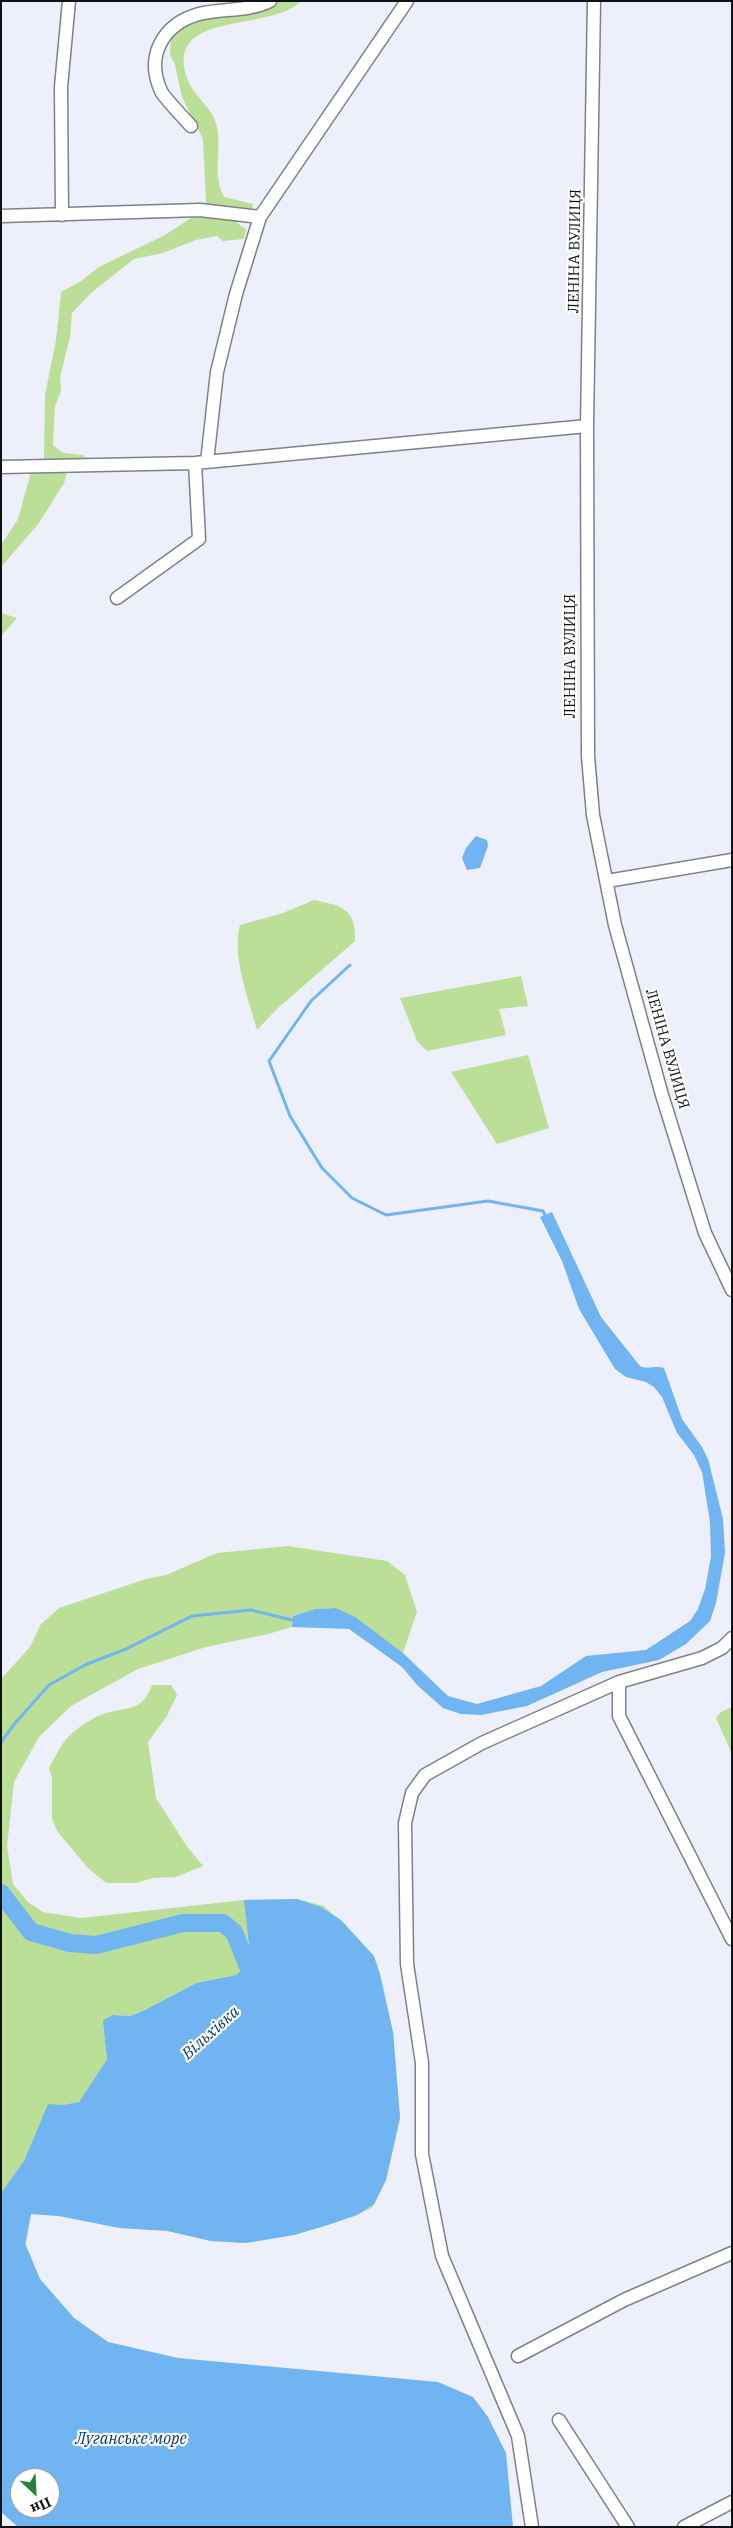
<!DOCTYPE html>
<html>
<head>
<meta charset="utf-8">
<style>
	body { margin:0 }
	#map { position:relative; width:733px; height:2528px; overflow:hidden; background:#edeffa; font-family:"IBM Plex Serif",serif }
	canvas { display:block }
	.frame { position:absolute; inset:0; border:2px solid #101114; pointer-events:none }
	.north { position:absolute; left:10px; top:2468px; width:50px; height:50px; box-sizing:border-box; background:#fff; border:1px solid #9fa0a1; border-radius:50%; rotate:155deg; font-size:14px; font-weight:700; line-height:20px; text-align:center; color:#101114 }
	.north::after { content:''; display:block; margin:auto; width:18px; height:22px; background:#278232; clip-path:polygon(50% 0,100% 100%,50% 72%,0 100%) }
</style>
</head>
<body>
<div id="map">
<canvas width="733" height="2528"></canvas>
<div class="frame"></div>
<div class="north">Пн</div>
</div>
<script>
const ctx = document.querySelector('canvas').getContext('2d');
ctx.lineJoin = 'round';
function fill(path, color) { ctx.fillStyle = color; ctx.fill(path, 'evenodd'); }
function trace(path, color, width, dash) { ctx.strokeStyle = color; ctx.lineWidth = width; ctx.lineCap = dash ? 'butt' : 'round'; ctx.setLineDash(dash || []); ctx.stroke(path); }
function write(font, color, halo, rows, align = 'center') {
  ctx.font = font + ' "IBM Plex Serif",serif'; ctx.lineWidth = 4.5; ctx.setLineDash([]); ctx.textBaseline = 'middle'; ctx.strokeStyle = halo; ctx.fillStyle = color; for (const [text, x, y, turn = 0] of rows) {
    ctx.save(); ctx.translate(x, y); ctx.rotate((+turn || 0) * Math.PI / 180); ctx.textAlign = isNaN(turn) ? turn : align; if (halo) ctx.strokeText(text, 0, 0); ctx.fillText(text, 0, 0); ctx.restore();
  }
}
fill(new Path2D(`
	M281 1H301C270 33 164 9 187 78 192 93 206 103 213 116 226 142 210 172 224 197L253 204 251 213 206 205 203 139 182 97 175 65 170 55 171 39C193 9 227 19 259 11 267 9 274 4 281 1Z
	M197 214 230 218 246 229 244 239 223 241 217 236 196 240 163 253 134 259 91 293 72 313 70 337 60 377 61 391 55 406 53 445 63 453 84 455 85 460 57 461 44 458 45 395 56 340 61 292 81 281 99 267 165 235Z
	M64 470 67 472 64 483 39 523 1 567V545L18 519 31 472Z
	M1 613 17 618 1 636Z
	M314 900C342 906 356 908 355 941L278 1008 257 1030C249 1000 231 955 240 925L283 913Z
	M521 976 528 1006 499 1009 506 1035 427 1051 417 1041 400 998Z
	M528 1055 549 1128 497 1144 451 1072Z
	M288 1546 387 1561 405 1575 417 1612 403 1653 336 1608 315 1609 293 1616 292 1627 268 1634 206 1647 138 1669 71 1706 39 1737 14 1782 7 1846 13 1884 28 1902 43 1912 81 1918 244 1900 297 1899 324 1906 374 1956 393 2032 400 2118 386 2180 373 2207 357 2215 294 2235 246 2243 211 2241 162 2230 123 2228 59 2216 31 2214 26 2244 40 2279 74 2318 108 2342 175 2358H89L9 2233 251 1961 236 1975 196 1983 143 2011 130 2016 113 2015 106 2034 107 2059 79 2102C33 2111 42 2128 24 2161 19 2172 9 2183 1 2193V1679L30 1647 41 1624 59 1608 146 1579 166 1575 217 1553Z
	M152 1685H171L177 1695 167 1716 148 1742 156 1798 186 1845 203 1866 176 1877 153 1878 136 1883H106L88 1868 57 1831 52 1819V1778L49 1768C57 1754 63 1739 76 1730 83 1724 94 1718 103 1714 127 1706 142 1713 152 1685Z
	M732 1707V1754L716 1718 721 1712Z`), '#bcdf98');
fill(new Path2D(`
	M476 836 487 840 488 846 480 868 467 870 462 858 466 848Z
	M552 1212 601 1317 640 1366C648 1370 655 1365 664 1368L682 1419 702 1447 708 1459 723 1519 725 1553 716 1603 710 1621 686 1644 659 1660 602 1672 527 1706 481 1715 461 1714 443 1708 418 1686 402 1667 349 1629 292 1627 293 1616 315 1609 336 1608 355 1617 403 1653 448 1696 477 1704 541 1686 586 1656 646 1650 690 1621 698 1609 705 1589 711 1557 710 1522 702 1472 694 1455 677 1433 662 1397 654 1387 646 1382 626 1377 615 1369 579 1309 562 1261 540 1217Z
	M297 1899 321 1907 341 1920 374 1956 380 1974 393 2032 400 2118 386 2180 374 2204 357 2215 328 2225 294 2235 246 2243 211 2241 168 2231 119 2228 59 2216 31 2214 25 2244 40 2279 74 2318 108 2342 178 2358 438 2382 473 2397 488 2417 506 2453 513 2527H18L1 2512V2193L24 2161 48 2104 63 2105 79 2102 107 2059 103 2020 113 2015 130 2016 143 2011 196 1983 236 1975 251 1961 244 1900ZM20 2478H50V2508H20Z`), '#71b4f2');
trace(new Path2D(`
	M350 965 311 1001 269 1061 290 1116 322 1168 352 1198 386 1215 488 1201 543 1211 546 1217
	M1 1742 16 1722 49 1685 87 1664 126 1649 192 1616 251 1610 296 1621`), '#71b4f2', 3);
trace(new Path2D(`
	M1 1893 31 1932 70 1943 96 1945 183 1923H223L234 1932 253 1979 251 1985`), '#71b4f2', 18);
const minor = new Path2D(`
	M594 1 587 426 588 756 593 815 615 925 662 1095 705 1233 732 1290
	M191 126C184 118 165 99 161 91 145 56 163 24 199 14 222 8 248 12 270 1
	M62 215 61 87 69 1
	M1 216 200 210 260 217
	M207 462 217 372 236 294 260 217 407 1
	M1 467 195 463 587 426
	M117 598 199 539 195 463
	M607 881 732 860
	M619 1682V1716L732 1939
	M518 2356 624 2300 732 2253
	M559 2420 628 2527
	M532 2527 518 2436 442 2256 422 2154V2063L407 1964 405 1823 412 1793 425 1775 482 1743 619 1682 702 1658 722 1648 732 1638
	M684 2527 732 2502`);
trace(minor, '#7f818a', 15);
trace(minor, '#fff', 12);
write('15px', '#101114', '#fff', [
	["ЛЕНІНА ВУЛИЦЯ",575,251,-89],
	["ЛЕНІНА ВУЛИЦЯ",571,656,-90],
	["ЛЕНІНА ВУЛИЦЯ",667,1049,74]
]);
write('italic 16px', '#083b63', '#fff', [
	["Вільхівка",211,2033,-42],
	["Луганське море",131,2439]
]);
</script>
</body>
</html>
